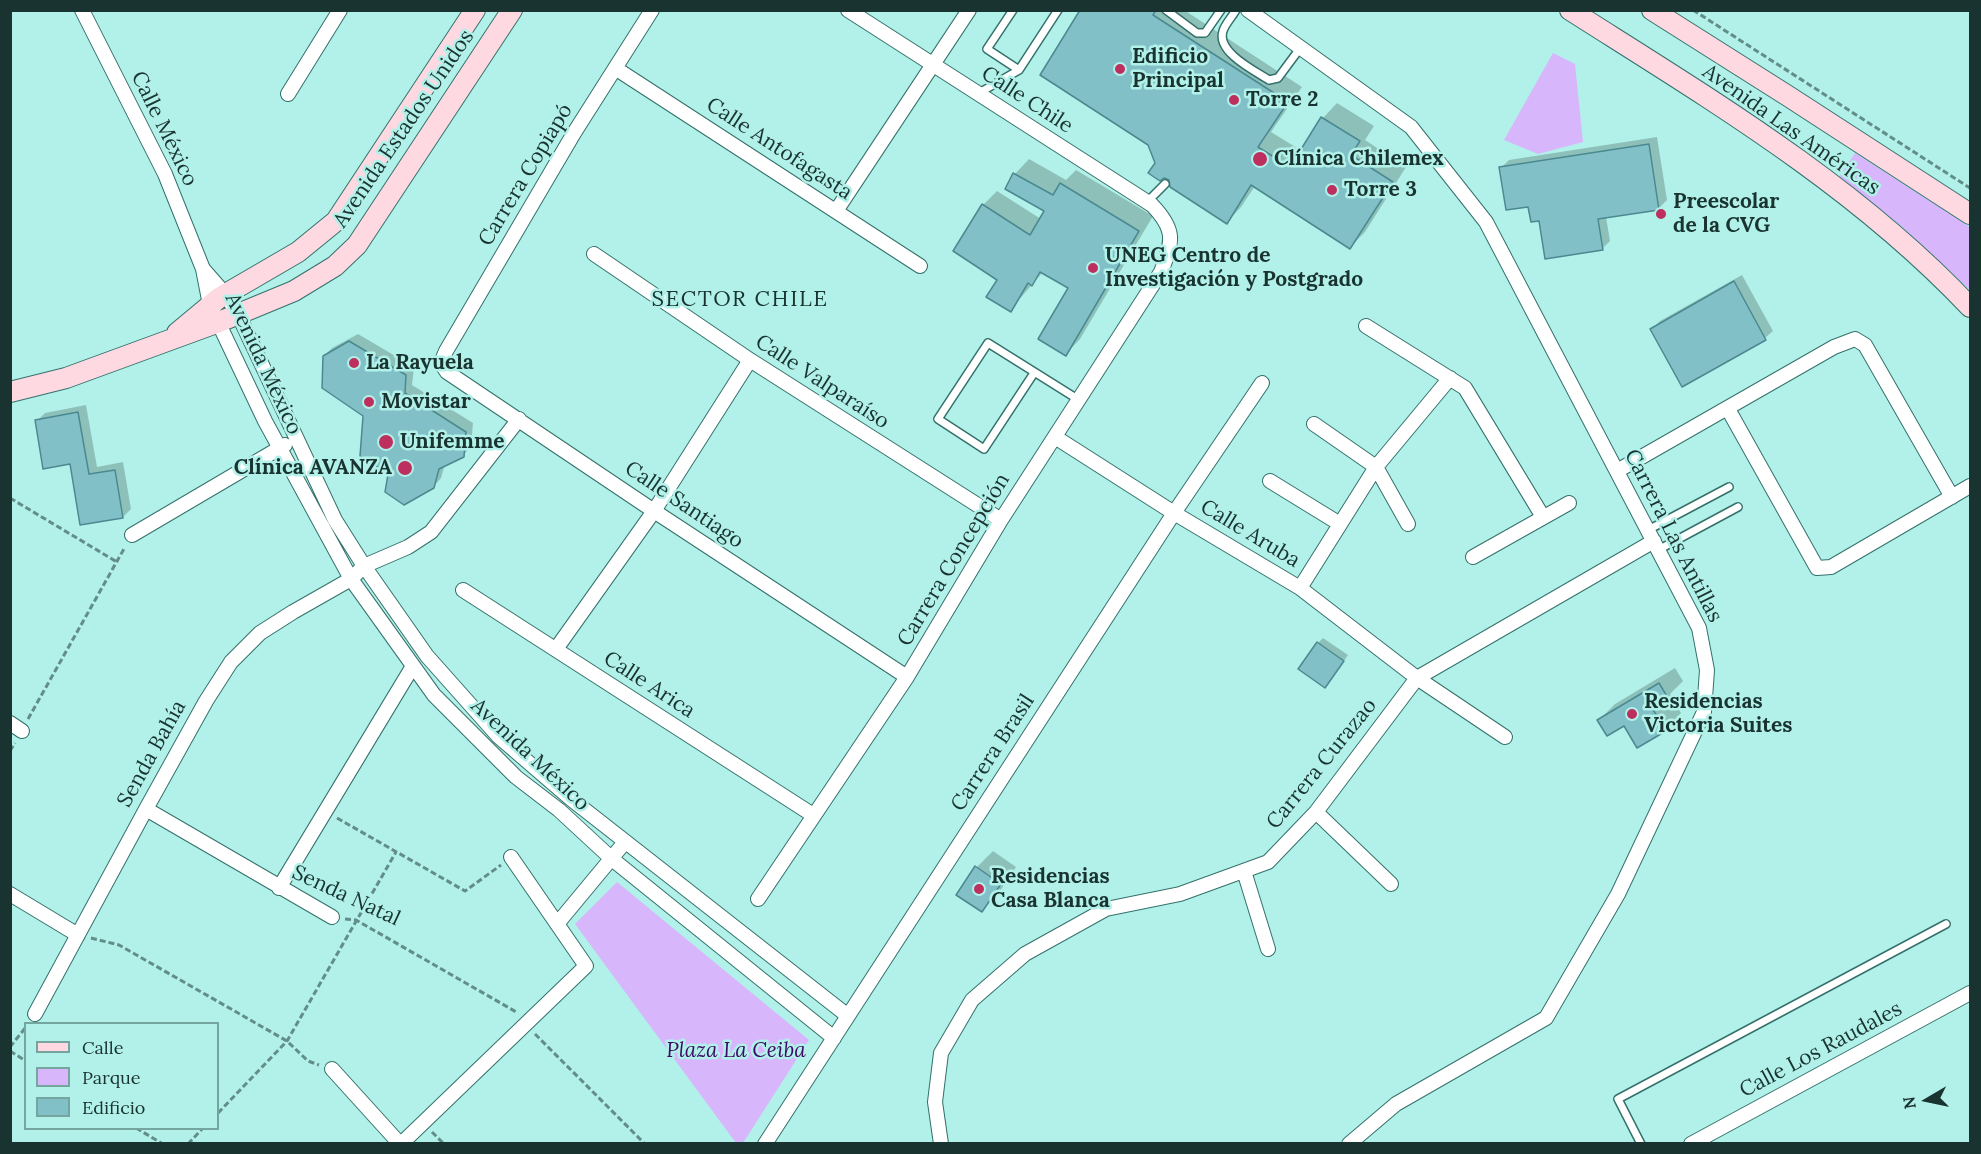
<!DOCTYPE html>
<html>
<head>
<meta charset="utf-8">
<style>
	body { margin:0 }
	#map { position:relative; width:1981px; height:1154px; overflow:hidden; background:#b2f1e9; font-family:Lora,serif }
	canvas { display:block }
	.frame { position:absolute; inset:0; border:12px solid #193330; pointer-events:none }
	.legend { position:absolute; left:24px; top:1022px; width:195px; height:108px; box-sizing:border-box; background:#b2f1e9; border:2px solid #75a59f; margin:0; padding:8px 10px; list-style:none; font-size:18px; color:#193330 }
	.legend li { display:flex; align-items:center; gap:12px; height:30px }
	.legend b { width:30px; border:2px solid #75a59f }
	.north { position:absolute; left:1897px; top:1070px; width:60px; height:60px; -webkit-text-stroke:4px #b2f1e9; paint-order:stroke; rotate:261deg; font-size:16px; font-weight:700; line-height:24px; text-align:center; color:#193330 }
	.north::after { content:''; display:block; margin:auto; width:21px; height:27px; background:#193330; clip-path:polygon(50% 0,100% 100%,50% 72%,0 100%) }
</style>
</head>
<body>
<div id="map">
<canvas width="1981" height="1154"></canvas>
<div class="frame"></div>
<ul class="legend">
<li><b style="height:8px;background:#fed9e2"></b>Calle</li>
<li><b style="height:16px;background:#d7b6fb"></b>Parque</li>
<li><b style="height:16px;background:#82c0c8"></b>Edificio</li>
</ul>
<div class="north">N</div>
</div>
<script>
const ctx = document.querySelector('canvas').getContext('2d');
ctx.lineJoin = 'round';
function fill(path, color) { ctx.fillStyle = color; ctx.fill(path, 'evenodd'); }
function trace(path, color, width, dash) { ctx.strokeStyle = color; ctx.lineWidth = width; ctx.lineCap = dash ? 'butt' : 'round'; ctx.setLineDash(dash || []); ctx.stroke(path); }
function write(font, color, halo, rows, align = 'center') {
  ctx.font = font + ' Lora,serif'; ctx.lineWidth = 5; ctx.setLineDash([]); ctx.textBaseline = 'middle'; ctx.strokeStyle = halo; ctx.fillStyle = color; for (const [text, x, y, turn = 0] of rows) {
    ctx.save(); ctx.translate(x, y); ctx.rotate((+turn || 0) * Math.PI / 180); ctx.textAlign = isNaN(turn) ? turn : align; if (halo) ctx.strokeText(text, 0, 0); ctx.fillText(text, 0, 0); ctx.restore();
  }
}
fill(new Path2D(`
	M1553 53 1575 64 1583 142 1538 154 1504 140Z
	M1855 153 1970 227V290L1901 226 1839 177Z
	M617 882 809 1040 743 1143H736L575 924Z`), '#d7b6fb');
fill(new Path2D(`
	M1082 10H1184L1302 87 1271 132 1302 151 1323 118 1337 103 1374 126 1365 140 1406 167 1365 232 1350 247 1255 186 1241 207 1227 222 1170 178 1156 163 1149 144Z
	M1657 137 1667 200 1659 208 1606 217 1610 241 1602 249 1540 219 1501 168 1509 160Z
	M1029 159 1066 180 1076 170 1153 216 1080 339 1066 354 1070 288 1043 272 1010 310 999 279 983 205 997 191 1041 219 1046 210 1007 188 1015 174Z
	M1742 275 1773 331 1765 338 1683 385 1652 329 1660 321Z
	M358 334 414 367 412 385 473 423 471 447 463 455 445 464 441 478 433 487 390 473 365 415 324 356 332 348Z
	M86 405 97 467 123 462 131 509 123 517 71 462 37 421 45 413Z
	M1323 638 1348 655 1330 681 1318 643Z
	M1675 668 1683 681 1670 694 1681 713 1665 729 1638 746 1625 724 1599 720 1615 704Z
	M993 851 1016 867 998 894 982 910 977 867Z`), '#0003');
const building = new Path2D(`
	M1080 10H1156L1153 15 1288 102 1258 147 1290 167 1321 117 1360 141 1351 155 1393 182 1350 249 1251 185 1227 224 1170 187 1169 180 1164 178 1160 181 1148 173 1155 163 1148 145 1040 75Z
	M1649 144 1659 210 1598 219 1603 250 1545 259 1539 221 1531 222 1528 207 1506 210 1499 167Z
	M1013 173 1053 195 1060 183 1139 231 1066 356 1038 339 1068 288 1040 272 1032 286 1028 283 1011 312 986 297 997 280 953 251 982 204 1030 235 1044 211 1005 189Z
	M1734 281 1766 340 1682 387 1650 329Z
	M349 341 406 375 405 393 466 432 464 457 439 469 434 488 404 505 385 492 388 474 360 456 363 416 322 388 323 356Z
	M78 412 89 474 115 470 123 518 80 525 70 464 43 469 35 420Z
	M1317 642 1344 661 1325 688 1298 669Z
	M1659 683 1668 698 1652 708 1666 731 1637 748 1624 726 1607 736 1597 720Z
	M975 866 1001 884 982 912 956 895Z`);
fill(building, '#82c0c8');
trace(building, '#4b8990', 1.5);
const lane = new Path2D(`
	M1013 10 987 49 1019 70
	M1166 10 1197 33H1205L1221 10
	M1236 10C1232 17 1225 24 1223 31 1216 52 1255 71 1269 80L1278 78 1301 47
	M979 93 1019 70 1058 10
	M1147 202 1165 184
	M1034 373 984 449 938 419 988 343 1079 400
	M1648 530 1729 487
	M1658 550 1738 507
	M1641 1144 1618 1099 1946 924`);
const street = new Path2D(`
	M82 10 165 174 203 269 210 305 265 421 351 579 434 695 516 777 559 810 612 859 834 1038
	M652 10 574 133 446 351 441 363 447 372 654 511 907 677
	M1248 10 1411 127 1486 222 1699 628 1707 670 1704 712 1618 894 1546 1018 1396 1104 1349 1144
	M615 68 920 266
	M288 94 340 10
	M836 211 969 10
	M594 254 750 360 1001 520
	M204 270 225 294 238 314 335 520 364 566 427 656 499 737 571 799 848 1016
	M1366 326 1465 388 1543 517
	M1728 409 1817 568 1831 567 1970 486
	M1314 424 1376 467 1408 524
	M1055 437 1174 513 1300 588 1417 678 1505 737
	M1617 471 1834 347 1855 339 1865 345 1952 497
	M1270 481 1340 524
	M132 535 285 445
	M1473 557 1569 503
	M1300 588 1376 467 1450 378
	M463 590 813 815
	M556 649 654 511 750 360
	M10 723 22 731
	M146 809 332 917
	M1316 812 1391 884
	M1244 871 1268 949
	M279 888 413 666
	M10 894 78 935
	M758 899 907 677 1001 520 1161 272C1173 241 1176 230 1152 205L848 10
	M557 924 625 842
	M35 1014 146 809 206 701 231 662 260 633 293 612 351 579 364 566 408 547 431 532 519 419
	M332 1069 400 1144
	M401 1144 586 966 511 857
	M765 1144 1174 513 1262 383
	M941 1144 935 1102 941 1053 972 1000 1025 954 1106 909 1180 894 1268 862 1316 812 1417 678 1654 541
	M1691 1144 1970 993`);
const secondary = new Path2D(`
	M1570 10C1710 99 1855 185 1970 307
	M1652 10 1788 96 1970 214
	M177 333 219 298 298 252 336 221 475 10
	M10 392 66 378 219 322 294 291 335 266 357 245 512 10`);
trace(lane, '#34716b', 10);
trace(street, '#34716b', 16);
trace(secondary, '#34716b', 22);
trace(new Path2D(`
	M1693 10 1970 188
	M10 498 117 562
	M28 719 125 547
	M10 751 15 743
	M337 818 465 891 501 865
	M345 919 356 920 518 1013
	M91 938 119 945 287 1041 308 1061 319 1065
	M535 1034 645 1144
	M10 1047 26 1027
	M10 1051 26 1061
	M218 1113 287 1041 396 852
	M136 1128 163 1144
	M432 1132 444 1144
	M188 1144 203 1128`), '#628d88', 3, [6, 3]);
trace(lane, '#fff', 7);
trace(street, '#fff', 14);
trace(secondary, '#fed9e2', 20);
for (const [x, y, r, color] of [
	[1120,69,6,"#bd2f5e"],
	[1234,100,6,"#bd2f5e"],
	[1260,159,8,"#bd2f5e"],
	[1332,190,6,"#bd2f5e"],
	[1661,214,6,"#bd2f5e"],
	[1093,268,6,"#bd2f5e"],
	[354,363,6,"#bd2f5e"],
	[369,402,6,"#bd2f5e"],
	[386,442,8,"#bd2f5e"],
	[405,468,8,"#bd2f5e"],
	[1632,714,6,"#bd2f5e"],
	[979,889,6,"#bd2f5e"]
]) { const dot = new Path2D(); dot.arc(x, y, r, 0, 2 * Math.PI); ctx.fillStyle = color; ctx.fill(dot); trace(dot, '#b2f1e9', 2); }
write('bold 21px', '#193330', '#b2f1e9', [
	["Edificio",1132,57],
	["Principal",1132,81],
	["Torre 2",1246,100],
	["Clínica Chilemex",1274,159],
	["Torre 3",1344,190],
	["Preescolar",1673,202],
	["de la CVG",1673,226],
	["UNEG Centro de",1105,256],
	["Investigación y Postgrado",1105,280],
	["La Rayuela",366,363],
	["Movistar",381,402],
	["Unifemme",400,442],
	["Clínica AVANZA",392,468,"right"],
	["Residencias",1644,702],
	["Victoria Suites",1644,726],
	["Residencias",991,877],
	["Casa Blanca",991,901]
], 'left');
write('21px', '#193330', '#b2f1e9', [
	["Calle Chile",1027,100,33],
	["Calle México",164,129,64],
	["Avenida Estados Unidos",404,129,-56],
	["Avenida Las Américas",1791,130,35],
	["Calle Antofagasta",779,149,33],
	["Carrera Copiapó",526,175,-59],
	["Avenida México",263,364,65],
	["Calle Valparaíso",822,382,33],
	["Calle Santiago",684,505,34],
	["Calle Aruba",1250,534,31],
	["Carrera Las Antillas",1673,536,63],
	["Carrera Concepción",954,560,-59],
	["Calle Arica",649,685,33],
	["Carrera Brasil",993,753,-57],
	["Senda Bahía",152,754,-61],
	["Avenida México",530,755,43],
	["Carrera Curazao",1322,764,-51],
	["Senda Natal",346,896,25],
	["Calle Los Raudales",1821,1050,-28]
]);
write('italic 21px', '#400965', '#b2f1e9', [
	["Plaza La Ceiba",736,1051]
]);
ctx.letterSpacing = '1.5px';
write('22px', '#193330', '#b2f1e9', [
	["SECTOR CHILE",740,300]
]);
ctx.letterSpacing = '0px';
</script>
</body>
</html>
